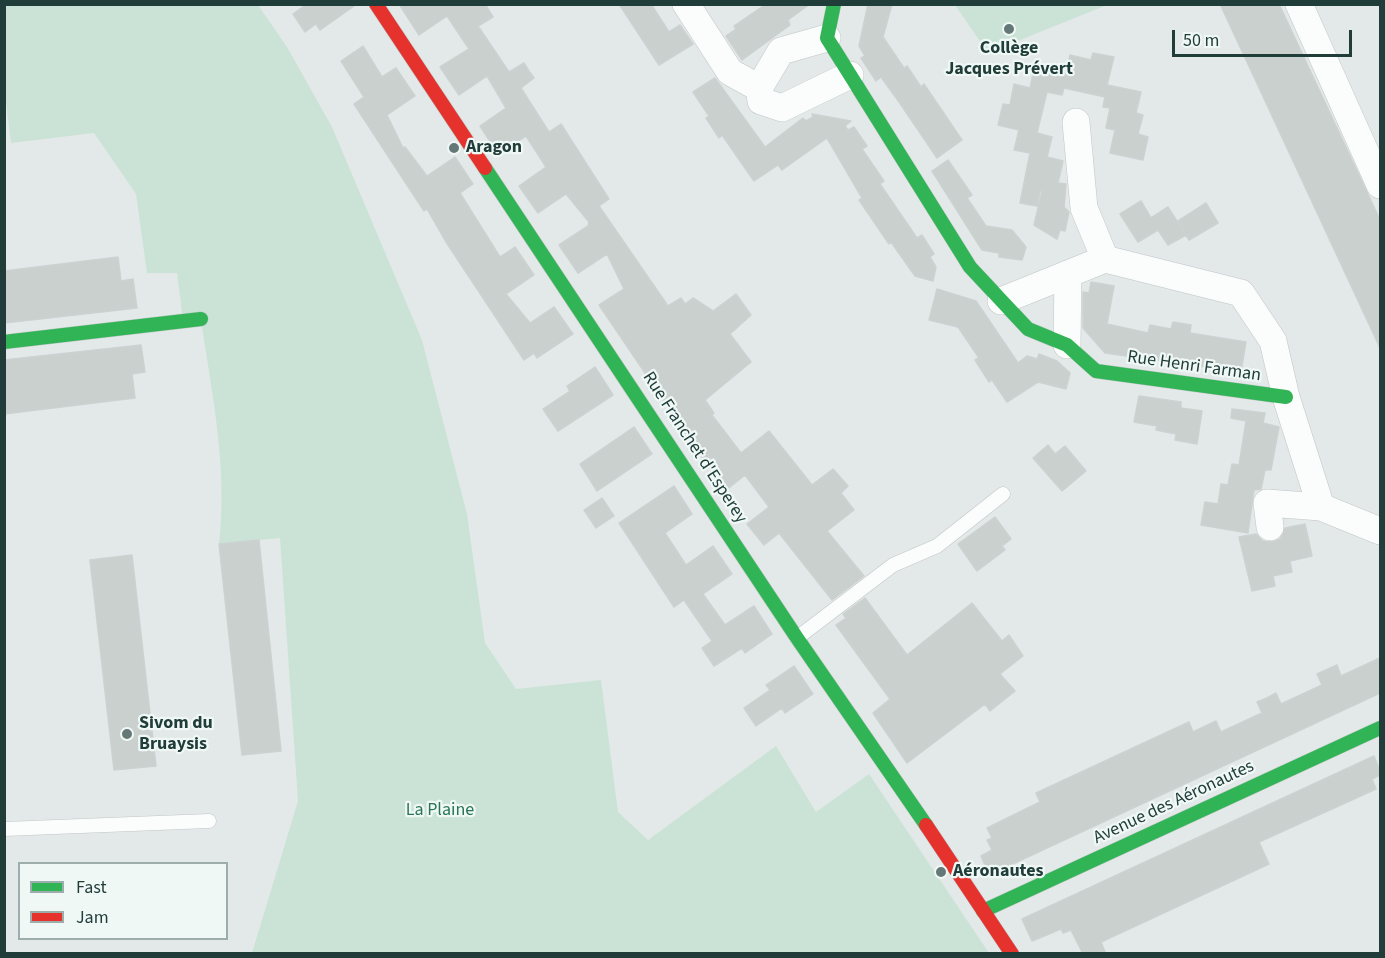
<!DOCTYPE html>
<html>
<head>
<meta charset="utf-8">
<style>
	body { margin:0 }
	#map { position:relative; width:1385px; height:958px; overflow:hidden; background:#e3e9e8; font-family:"Source Sans 3",sans-serif }
	canvas { display:block }
	.frame { position:absolute; inset:0; border:6px solid #203d3a; pointer-events:none }
	.legend { position:absolute; left:18px; top:862px; width:210px; height:78px; box-sizing:border-box; background:#f0f8f6; border:2px solid #9dadab; margin:0; padding:8px 10px; list-style:none; font-size:18px; color:#203d3a }
	.legend li { display:flex; align-items:center; gap:12px; height:30px }
	.legend b { width:30px; border:2px solid #9dadab }
	.scale { position:absolute; left:1172px; top:30px; width:180px; height:27px; box-sizing:border-box; border:3px solid #203d3a; border-top:0; padding-left:8px; font-size:18px; line-height:21px; white-space:nowrap; color:#203d3a; -webkit-text-stroke:4px #f0f8f6; paint-order:stroke }
</style>
</head>
<body>
<div id="map">
<canvas width="1385" height="958"></canvas>
<div class="frame"></div>
<ul class="legend">
<li><b style="height:8px;background:#30b455"></b>Fast</li>
<li><b style="height:8px;background:#e5322d"></b>Jam</li>
</ul>
<div class="scale">50 m</div>
</div>
<script>
const ctx = document.querySelector('canvas').getContext('2d');
ctx.lineJoin = 'round';
function fill(path, color) { ctx.fillStyle = color; ctx.fill(path, 'evenodd'); }
function trace(path, color, width, dash) { ctx.strokeStyle = color; ctx.lineWidth = width; ctx.lineCap = dash ? 'butt' : 'round'; ctx.setLineDash(dash || []); ctx.stroke(path); }
function write(font, color, halo, rows, align = 'center') {
  ctx.font = font + ' "Source Sans 3",sans-serif'; ctx.lineWidth = 4.5; ctx.setLineDash([]); ctx.textBaseline = 'middle'; ctx.strokeStyle = halo; ctx.fillStyle = color; for (const [text, x, y, turn = 0] of rows) {
    ctx.save(); ctx.translate(x, y); ctx.rotate((+turn || 0) * Math.PI / 180); ctx.textAlign = isNaN(turn) ? turn : align; if (halo) ctx.strokeText(text, 0, 0); ctx.fillText(text, 0, 0); ctx.restore();
  }
}
fill(new Path2D(`
	M4 5H258L287 47 332 127 422 340 467 514 485 643 516 689 601 680 618 812 648 840 776 746 816 812 869 774 989 953H252L298 801 280 538 219 544C228 469 212 394 201 320H183L177 273H147L136 194 94 133 11 143 4 86Z
	M955 5H1107L988 53Z`), '#cbe3d7');
const building = new Path2D(`
	M303 4H357L320 30 316 24 305 32 293 14 304 6Z
	M399 4H485L493 17 478 26 509 72 524 63 529 71 534 78 521 88 549 132 561 124 609 199 599 206 668 306 681 298 685 304 693 298 713 311 736 294 751 315 730 334 751 362 705 400 714 413 712 415 741 453 769 431 812 485 833 469 848 486 841 493 854 510 827 531 864 576 832 600 779 533 764 545 747 524 769 507 745 475 725 491 599 305 624 289 607 254 578 273 559 245 588 226 589 222 566 194 538 213 519 186 546 167 526 136 498 154 480 126 506 108 487 76 459 95 440 67 469 49 447 16 419 35Z
	M619 4H651L669 32 680 25 693 44 659 65Z
	M766 4H810L788 20 790 25 742 60 726 36 736 29 734 26Z
	M868 4H892L883 37 904 68 907 66 921 87 924 84 962 140 937 158 899 102 881 77 876 81 861 58 865 56 859 46Z
	M1220 4H1279L1380 220V348Z
	M363 46 382 77 396 68 415 96 387 115 403 148 405 147 427 176 455 157 473 184 460 193 500 257 515 247 534 275 506 294 530 323 554 307 573 334 537 358 534 353 524 360 446 242 427 209 424 211 354 104 364 97 341 61Z
	M1093 53 1114 57 1107 85 1141 92 1136 113 1143 115 1138 134 1148 137 1143 160 1110 153 1115 130 1106 128 1110 108 1103 107 1105 97 1064 88 1062 95 1047 92 1037 133 1052 137 1047 157 1063 161 1058 183 1066 184 1064 207 1069 212 1065 231 1060 230 1057 239 1034 225 1042 191H1040L1037 206 1020 203 1030 153 1014 150 1019 130 998 125 1003 104 1010 105 1014 84 1030 88 1035 64 1067 71 1070 55 1091 60Z
	M715 78 765 147 803 118 806 121 813 117 812 114 851 121 845 126 848 130 854 127 867 146 862 149 884 181 880 184 917 238 922 235 934 254 930 257 936 267 933 281 915 276 891 242 889 244 859 200 862 198 827 138 782 170 778 165 754 181 722 135 719 138 706 118 709 116 693 92Z
	M948 160 972 195 967 198 986 226 1012 230 1026 247 1022 260 999 257V253L982 250 932 171Z
	M1141 201 1151 218 1168 207 1184 232 1178 221 1206 203 1218 223 1189 240 1186 235 1168 245 1158 230 1138 242 1120 214Z
	M118 257 121 281 133 279 137 308 4 323V271Z
	M1091 282 1114 286 1107 324 1148 333 1150 325 1171 329 1173 322 1191 325 1190 333 1246 342 1241 372 1105 353 1083 328V292L1089 293Z
	M937 289 976 301 1018 363 1027 356 1037 359 1039 354 1057 361 1070 373 1066 389 1038 382 1007 402 992 380 989 382 975 360 979 358 958 327 929 320Z
	M141 345 145 372 132 374 135 398 4 414V360Z
	M595 367 613 395 558 431 543 409 570 391 567 386Z
	M1139 396 1181 402V408L1202 411 1197 444 1175 440 1176 434 1156 430 1157 426 1134 422Z
	M1232 409 1265 413 1263 423 1279 427 1271 470H1265L1261 489 1254 490 1248 533 1201 525 1205 502 1218 504 1221 484 1228 485 1232 464 1239 465 1246 421 1231 418Z
	M634 427 652 454 597 491 580 464Z
	M1048 445 1055 454 1065 446 1086 471 1062 491 1033 458Z
	M674 486 692 514 665 533 686 565 713 546 732 574 703 594 725 625 754 606 772 634 745 653 742 648 714 666 702 648 712 641 684 600 674 607 619 523Z
	M602 498 614 516 596 528 584 510Z
	M995 517 1011 539 1002 546 1005 550 977 571 958 544Z
	M1305 524 1312 556 1290 561 1292 572 1273 576 1275 586 1252 591 1239 537 1256 534 1263 541 1273 542 1280 539 1285 528Z
	M259 540 281 751 242 755 219 544Z
	M132 555 156 766 114 770 90 560Z
	M865 598 907 655 972 603 1002 641 1009 635 1023 656 1000 674 1015 691 990 711 985 704 907 763 873 713 890 699 836 625 846 618 843 614Z
	M1380 658V693L989 875 981 856 992 850 987 840 992 838 987 828 1040 802 1036 793 1189 722 1193 732 1216 721 1221 732 1262 713 1257 702 1267 698 1276 693 1281 704 1322 685 1317 674 1337 665 1341 676Z
	M794 666 813 694 785 713 782 708 756 726 744 708 770 690 766 685Z
	M1374 756 1380 771V775L1372 779 1376 789 1259 842 1269 864 1101 942 1106 954H1083L1071 930 1063 933 1061 929 1032 941 1022 919Z`);
fill(building, '#cad0ce');
trace(building, '#cbd2d1', 1.5);
const lane = new Path2D(`
	M797 638 893 565 937 546 1003 494
	M4 829 209 821`);
const street = new Path2D(`
	M686 4 730 72 759 88
	M1299 4 1380 185
	M827 38 781 51 759 88 761 101 782 108 850 75
	M1076 122 1084 208 1105 259
	M1001 301 1105 259 1241 293 1273 341 1286 397 1321 507 1380 531
	M1067 345 1068 274
	M1270 527 1267 503 1321 507`);
const fast = new Path2D(`
	M834 4 827 38 970 267 1028 329 1067 345 1096 371 1286 397
	M485 168 797 638 926 825
	M4 342 201 319
	M983 911 1380 728`);
const jam = new Path2D(`
	M376 4 485 168
	M926 825 1012 954`);
trace(lane, '#c0c6c5', 15);
trace(street, '#c0c6c5', 28);
trace(fast, '#bec7c5', 15);
trace(jam, '#bec7c5', 15);
trace(lane, '#fbfcfc', 14);
trace(street, '#fbfcfc', 27);
trace(fast, '#30b455', 14);
trace(jam, '#e5322d', 14);
for (const [x, y, r, color] of [
	[1009,29,6,"#647977"],
	[454,148,6,"#647977"],
	[127,734,6,"#647977"],
	[941,872,6,"#647977"]
]) { const dot = new Path2D(); dot.arc(x, y, r, 0, 2 * Math.PI); ctx.fillStyle = color; ctx.fill(dot); trace(dot, '#f0f8f6', 2); }
write('bold 18px', '#203d3a', '#f0f8f6', [
	["Collège",1009,49,"center"],
	["Jacques Prévert",1009,70,"center"],
	["Aragon",466,148],
	["Sivom du",139,724],
	["Bruaysis",139,745],
	["Aéronautes",953,872]
], 'left');
write('18px', '#203d3a', '#f0f8f6', [
	["Rue Henri Farman",1194,367,8],
	["Rue Franchet d'Esperey",694,448,57],
	["Avenue des Aéronautes",1174,803,-25]
]);
write('18px', '#287654', '#f0f8f6', [
	["La Plaine",440,811]
]);
</script>
</body>
</html>
